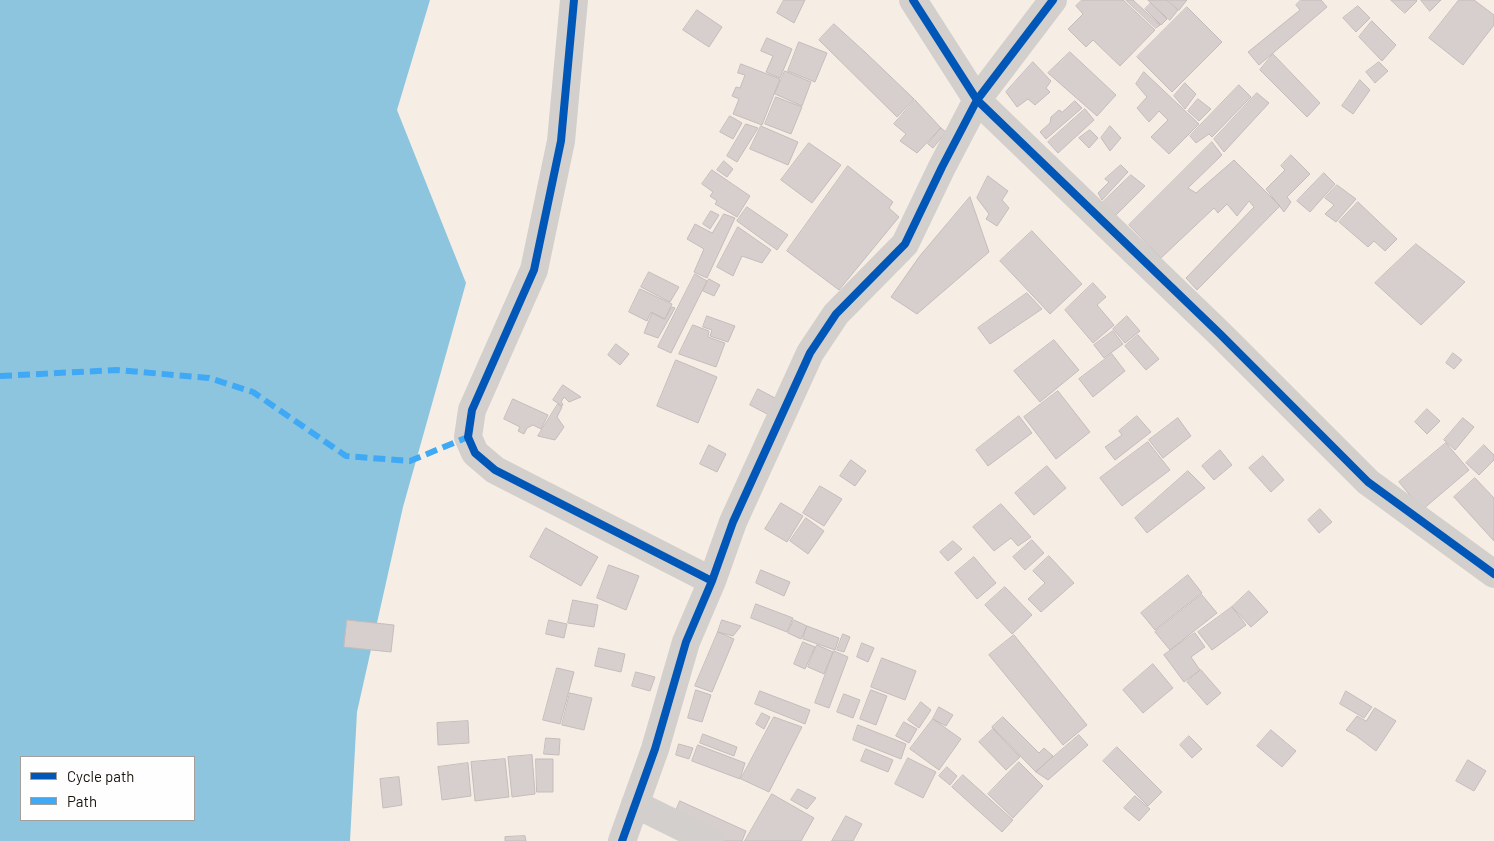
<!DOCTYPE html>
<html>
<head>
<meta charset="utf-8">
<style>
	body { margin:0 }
	#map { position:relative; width:1494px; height:841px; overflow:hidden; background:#f6eee5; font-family:Barlow,sans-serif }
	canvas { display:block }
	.legend { position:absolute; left:20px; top:756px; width:175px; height:65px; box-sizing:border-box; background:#fefefe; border:1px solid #a2a09d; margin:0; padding:6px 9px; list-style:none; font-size:15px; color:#18120b }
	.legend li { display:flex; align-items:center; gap:10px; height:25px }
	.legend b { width:25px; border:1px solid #a2a09d }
</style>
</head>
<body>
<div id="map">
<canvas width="1494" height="841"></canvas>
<ul class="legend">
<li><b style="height:6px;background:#0057b8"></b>Cycle path</li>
<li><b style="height:6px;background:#3fa9f5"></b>Path</li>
</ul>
</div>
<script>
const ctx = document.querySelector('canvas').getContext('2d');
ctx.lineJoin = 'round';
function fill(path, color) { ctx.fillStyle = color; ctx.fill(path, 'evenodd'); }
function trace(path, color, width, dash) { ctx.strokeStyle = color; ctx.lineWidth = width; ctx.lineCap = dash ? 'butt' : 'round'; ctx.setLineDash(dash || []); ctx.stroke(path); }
fill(new Path2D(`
	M0 0H430L397 110 466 283 403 507 357 712 350 841H0ZM21 757H194V820H21Z`), '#8ec5de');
const building = new Path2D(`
	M784 0H805L794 23 777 13Z
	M1082 0H1123L1155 30 1120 66 1093 40 1086 47 1068 29 1083 14 1076 6Z
	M1126 0H1133L1160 25 1156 28Z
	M1148 0H1167L1178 10 1170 20Z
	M1169 0H1187L1179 10Z
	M1301 0H1321L1327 7 1259 65 1248 52 1300 10 1296 5Z
	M1391 0H1416L1417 1 1405 13Z
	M1421 0H1441L1430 11Z
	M1459 0H1474L1494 15V25L1463 65 1429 38Z
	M1151 3 1167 19 1161 25 1145 9Z
	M1358 6 1370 18 1356 32 1343 18Z
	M1187 7 1222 42 1172 92 1137 57Z
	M697 10 722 27 709 47 683 30Z
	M1372 21 1396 45 1382 61 1359 37Z
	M834 24 866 53 914 99 897 117 819 40Z
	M767 38 792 49 780 78 766 72 773 56 761 51Z
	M799 42 827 53 815 82 788 71Z
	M1070 52 1116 95 1097 116 1048 73Z
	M1273 54 1320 103 1307 117 1260 70Z
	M1033 62 1051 81 1046 88 1050 92 1035 105 1028 99 1017 107 1006 92Z
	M1379 62 1388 71 1375 83 1366 72Z
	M741 64 780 79 762 125 733 114 739 99 732 96 736 87 740 88 745 75 738 73Z
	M785 71 811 82 802 106 775 94Z
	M1144 72 1199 124 1169 154 1151 137 1168 120 1159 111 1149 122 1137 108 1147 97 1136 84Z
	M1360 80 1370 90 1353 114 1342 106Z
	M1185 83 1196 94 1185 109 1174 96Z
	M1239 85 1251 97 1212 137 1209 134 1196 143 1190 136Z
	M1257 93 1269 103 1224 152 1214 139Z
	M776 97 802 107 791 134 765 124Z
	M1198 99 1211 109 1199 121 1188 111Z
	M915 100 941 128 917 153 900 141 906 134 894 124Z
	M1075 101 1082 108 1046 139 1040 132 1050 123 1051 117 1059 110 1062 112Z
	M1085 109 1094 120 1058 153 1048 142Z
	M730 116 742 123 733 139 720 132Z
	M746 124 758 128 737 162 727 156Z
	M761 126 798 142 788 165 750 149Z
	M1110 126 1121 138 1110 151 1101 138Z
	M941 128 946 132 933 148 928 144Z
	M1090 130 1098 138 1089 148 1079 138Z
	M1212 142 1222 155 1188 188 1196 193 1234 160 1280 206 1197 290 1186 278 1254 207 1249 201 1237 216 1227 204 1218 213 1214 208 1161 258 1129 225Z
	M809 143 841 165 812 203 781 180Z
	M1291 155 1310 174 1287 197 1291 202 1284 212 1266 189 1285 170 1281 166Z
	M724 161 733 169 727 177 717 170Z
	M1121 165 1128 172 1102 200 1098 193 1109 182 1105 179Z
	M848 166 893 202 889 208 899 217 839 290 787 251Z
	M712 170 750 196 737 217 715 204 717 201 710 196 713 192 702 184Z
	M1324 173 1335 184 1310 212 1297 201Z
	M1131 175 1145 186 1116 215 1102 203Z
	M988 176 1008 191 1002 200 1009 208 997 226 986 219 989 214 977 198Z
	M1337 185 1356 199 1336 222 1325 214 1334 205 1325 198Z
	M970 197 989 252 917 314 891 297 919 257Z
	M1358 202 1397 239 1385 251 1374 241 1368 247 1339 222Z
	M747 207 788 235 777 250 737 221Z
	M711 211 719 215 710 229 703 224Z
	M724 214 735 218 707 278 694 272 704 249 687 239 695 224 712 233Z
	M738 227 771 250 762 263 742 256 733 276 717 267Z
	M1032 231 1082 284 1050 314 1000 261Z
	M1416 244 1465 282 1421 325 1375 283Z
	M649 272 679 287 670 302 641 287Z
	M695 274 707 281 671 353 658 347Z
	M709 279 720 285 714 296 703 291Z
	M1093 283 1106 297 1097 305 1114 325 1093 343 1065 310Z
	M640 289 672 304 665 319 651 312 647 321 629 312Z
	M1027 293 1042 309 990 344 978 328Z
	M672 307 675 308 658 338 644 333 652 313 664 319Z
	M707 316 735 326 728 342 710 336 712 330 703 327Z
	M1127 316 1140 331 1125 343 1113 329Z
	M693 325 709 331 708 337 725 343 716 367 679 354Z
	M1113 331 1123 344 1104 358 1094 345Z
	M1138 335 1159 359 1146 370 1125 346Z
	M1054 340 1079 370 1040 402 1014 371Z
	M616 344 629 354 620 365 608 355Z
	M1453 353 1462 360 1454 369 1446 363Z
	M1112 354 1125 371 1093 397 1079 379Z
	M676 360 717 377 698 423 657 406Z
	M563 385 581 397 569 402 564 397 561 402 563 404 562 406 553 400Z
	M758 389 777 399 769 415 750 405Z
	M1058 391 1090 432 1056 459 1024 417Z
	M513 399 548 415 541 429 533 425 527 428 524 434 518 431 520 427 504 419Z
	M558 404 562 407 557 417 564 427 555 440 538 436Z
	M1427 409 1440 421 1427 434 1415 422Z
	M1019 416 1032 433 988 466 976 450Z
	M1137 416 1151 432 1115 460 1105 447 1122 435 1119 431Z
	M1178 418 1191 436 1163 458 1149 440Z
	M1463 418 1474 427 1455 450 1444 440Z
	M1148 442 1170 470 1122 506 1100 478Z
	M1446 443 1469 470 1422 510 1399 482Z
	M709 445 726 454 717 472 700 464Z
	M1484 445 1494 455V460L1479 475 1466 463Z
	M1220 450 1232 465 1214 480 1202 466Z
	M1263 456 1284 480 1271 492 1249 468Z
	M851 460 866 471 855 486 840 476Z
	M1047 466 1066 488 1034 515 1015 493Z
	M1188 471 1205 488 1147 533 1135 518Z
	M1475 478 1494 498V541L1454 497Z
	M820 486 842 499 824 526 803 513Z
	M781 503 803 516 787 542 765 529Z
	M1001 504 1031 537 1018 546 1011 538 994 551 973 527Z
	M1320 509 1332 522 1319 533 1308 520Z
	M806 518 824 531 808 554 790 541Z
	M546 528 598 557 581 586 530 557Z
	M1032 540 1044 553 1025 570 1013 557Z
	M953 541 962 549 948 561 940 552Z
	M1049 556 1074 583 1041 612 1028 599 1045 583 1033 571Z
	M974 557 996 583 977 599 955 573Z
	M609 565 639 576 626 610 597 598Z
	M761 570 790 582 784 596 756 583Z
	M1188 575 1202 593 1155 630 1141 613Z
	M1005 587 1032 615 1012 634 985 605Z
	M1249 591 1268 612 1251 627 1232 607Z
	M1202 595 1217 613 1170 650 1155 632Z
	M573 600 598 605 594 627 568 623Z
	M756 604 793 618 787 632 751 618Z
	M1232 607 1246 625 1212 650 1198 632Z
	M347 620 394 625 391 652 344 647Z
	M549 620 567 624 564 638 546 634Z
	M722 620 741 626 733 636 718 632Z
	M794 620 807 626 801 639 788 633Z
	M807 626 839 638 835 650 803 639Z
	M718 632 734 639 712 692 695 686Z
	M1195 633 1205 647 1191 657 1200 670 1184 682 1164 655Z
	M843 634 850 637 844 652 837 650Z
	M1014 635 1087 725 1063 745 989 655Z
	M803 642 815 647 805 669 794 664Z
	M862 643 874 648 868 662 857 657Z
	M817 645 833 652 824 674 808 667Z
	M599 648 625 654 621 672 595 666Z
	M834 651 848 657 829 708 815 703Z
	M882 658 916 671 905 700 871 687Z
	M1153 664 1173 688 1143 713 1123 690Z
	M557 668 574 672 560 724 543 720Z
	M1201 670 1221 693 1207 705 1187 682Z
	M636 672 655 677 650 691 632 686Z
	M696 690 711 695 702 722 688 718Z
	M871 690 887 696 876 725 860 719Z
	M760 691 810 710 805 724 755 704Z
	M1346 691 1372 707 1364 718 1340 704Z
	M570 693 592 698 584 730 562 725Z
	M844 694 860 700 853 718 837 712Z
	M921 702 931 710 919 728 908 720Z
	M939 707 953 715 946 726 933 719Z
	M1375 708 1396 721 1376 751 1355 735 1346 730 1357 716 1366 721Z
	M762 713 770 717 764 729 756 724Z
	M774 717 802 727 769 792 741 779Z
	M1003 717 1039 753 1044 748 1053 756 1036 772 992 727Z
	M933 719 961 739 939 770 910 749Z
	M468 721 469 743 438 745 437 723Z
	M904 722 917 729 909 743 896 736Z
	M858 725 906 744 901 759 853 740Z
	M993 729 1020 757 1006 770 979 742Z
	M1271 730 1296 751 1282 767 1257 746Z
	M703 734 737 747 734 756 700 743Z
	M1079 735 1088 745 1048 780 1036 772Z
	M1189 736 1202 749 1192 758 1180 745Z
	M546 738 560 739 559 755 544 754Z
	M679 744 693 748 689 759 676 755Z
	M698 745 745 763 740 779 692 761Z
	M1117 747 1162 792 1148 806 1103 761Z
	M866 749 893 760 888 772 861 761Z
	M532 755 535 794 512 797 508 757Z
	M908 758 936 772 923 798 895 784Z
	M505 759 509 797 475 801 471 762Z
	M536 759H553V792H537Z
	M1468 760 1486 771 1474 791 1456 781Z
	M1019 762 1043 786 1013 818 988 794Z
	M468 763 471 796 442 800 438 767Z
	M947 767 957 776 950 785 939 776Z
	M963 775 1013 820 1002 832 952 787Z
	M399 777 402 805 383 808 380 779Z
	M798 789 816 798 807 809 791 800Z
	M772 794 814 818 801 841H745Z
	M1135 796 1150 809 1139 821 1124 808Z
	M680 801 746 831 742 841H723L673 818Z
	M846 816 862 824 853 841H832Z
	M525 836 526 841H505V837Z`);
fill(building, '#d7cfcd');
trace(building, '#c4bcbb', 1);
trace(new Path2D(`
	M574 0 561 141 534 270 472 410 468 437 475 453 495 470 712 581
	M913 0 977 100 1220 334 1368 482 1494 574
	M635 804 710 841
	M622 841 655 749 686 642 712 581 733 522 810 353 836 314 905 244 942 167 977 100 1053 0`), '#d2cfcd', 28);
trace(new Path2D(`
	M0 376 117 370 209 378 253 392 346 456 410 461 468 437`), '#3fa9f5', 6, [12, 6]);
trace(new Path2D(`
	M574 0 561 141 534 270 472 410 468 437 475 453 495 470 712 581
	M913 0 977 100 1220 334 1368 482 1494 574
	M622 841 655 749 686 642 712 581 733 522 810 353 836 314 905 244 942 167 977 100 1053 0`), '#0057b8', 8);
</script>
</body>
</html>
